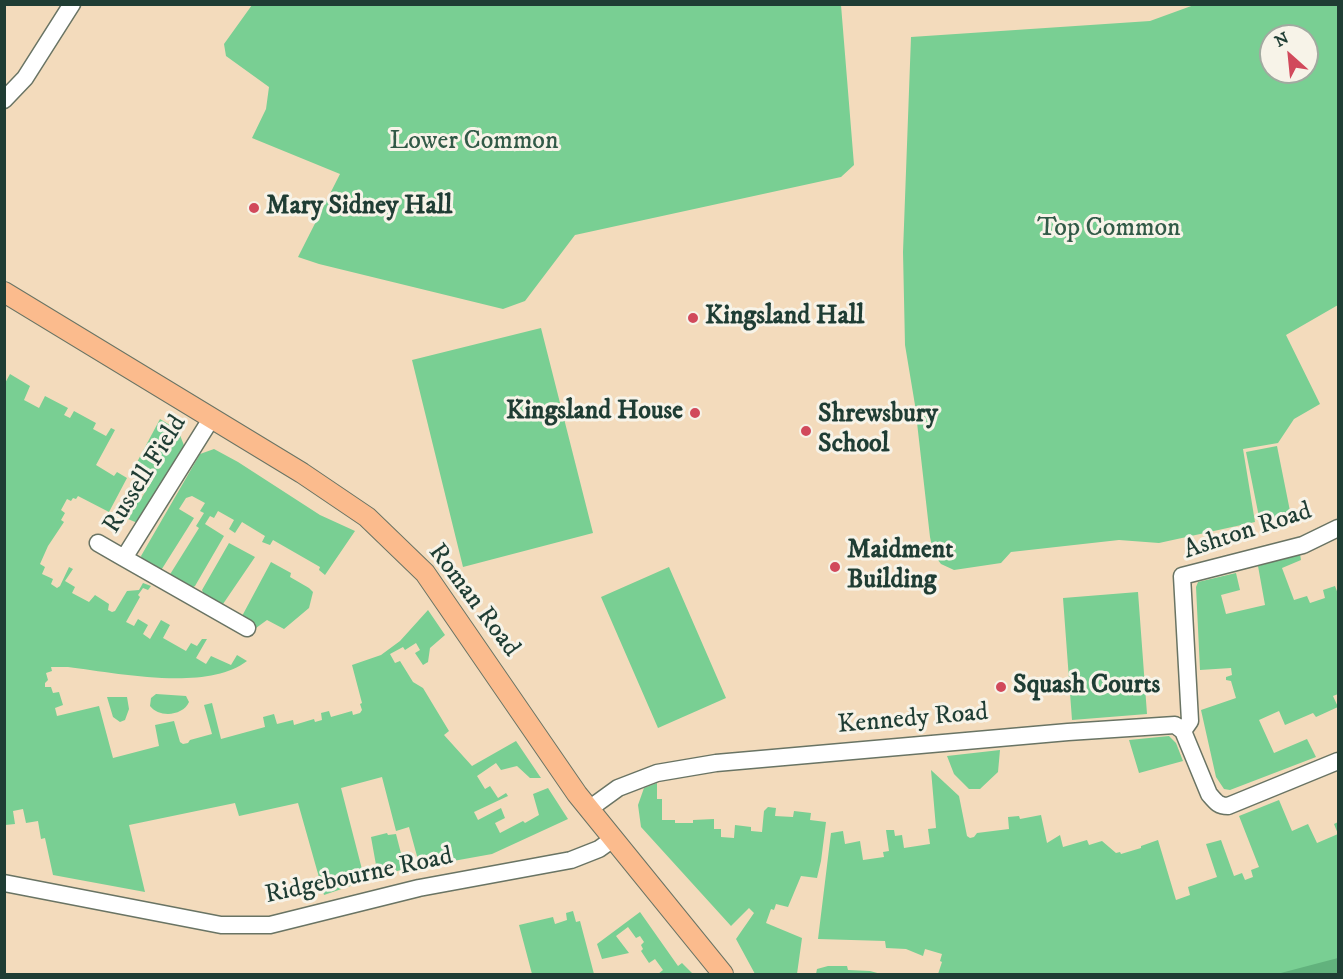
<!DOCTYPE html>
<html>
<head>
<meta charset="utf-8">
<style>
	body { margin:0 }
	#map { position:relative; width:1343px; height:979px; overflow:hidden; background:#f3dbbc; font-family:"IM FELL DW Pica",serif }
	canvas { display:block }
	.frame { position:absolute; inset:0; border:6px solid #1f3d34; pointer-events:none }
	.north { position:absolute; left:1259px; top:24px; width:60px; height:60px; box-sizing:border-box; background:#f7f3e8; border:2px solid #a1aaa0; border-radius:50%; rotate:333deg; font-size:16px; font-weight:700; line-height:24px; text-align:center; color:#1f3d34 }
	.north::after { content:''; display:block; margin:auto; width:21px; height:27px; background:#d1495b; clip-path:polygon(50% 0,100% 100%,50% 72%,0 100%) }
</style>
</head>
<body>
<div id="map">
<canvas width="1343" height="979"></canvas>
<div class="frame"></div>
<div class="north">N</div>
</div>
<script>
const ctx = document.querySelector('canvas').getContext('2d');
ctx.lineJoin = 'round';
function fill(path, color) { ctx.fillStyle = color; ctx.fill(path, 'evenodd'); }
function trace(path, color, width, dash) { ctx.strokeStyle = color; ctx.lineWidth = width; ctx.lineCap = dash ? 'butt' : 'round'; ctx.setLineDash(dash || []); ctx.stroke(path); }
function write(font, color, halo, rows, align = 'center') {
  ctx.font = font + ' "IM FELL DW Pica",serif'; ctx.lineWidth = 6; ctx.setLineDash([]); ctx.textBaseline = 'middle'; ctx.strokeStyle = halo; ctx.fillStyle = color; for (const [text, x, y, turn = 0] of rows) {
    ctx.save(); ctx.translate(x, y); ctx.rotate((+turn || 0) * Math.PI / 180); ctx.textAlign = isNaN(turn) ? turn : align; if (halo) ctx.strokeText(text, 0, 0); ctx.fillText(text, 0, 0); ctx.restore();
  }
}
fill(new Path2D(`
	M252 5H841L854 165 841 177 575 235 525 301 503 309 319 264 298 257 340 174 252 138 266 109 269 87 226 56 224 44Z
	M1194 5H1338V305L1286 335 1320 404 1294 419 1278 443 1243 449 1255 522 1159 543 1119 540 1011 552 1001 563 954 570 941 564 934 555 930 537 915 405 905 345 903 252 911 37 1150 21ZM1271 36H1307V72H1271Z
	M541 328 593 533 463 567 412 360Z
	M10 374 30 386 24 400 39 408 45 396 68 408 64 415 70 418 74 411 96 423 93 429 106 436 111 428 115 430 96 465 114 476 117 472 127 478 109 512 78 496 76 499 73 498 71 501 67 499 61 510 65 513 61 520 64 522 48 546 40 564 45 567 42 574 53 579 51 584 57 588 60 586 69 567 73 569 65 581 75 587 72 593 89 602 95 595 109 604 108 610 112 612 115 611 127 591 139 590 143 583 151 586 148 590 143 588 138 595 140 597 126 622 134 626 138 619 148 625 143 634 150 639 161 620 170 625 163 638 186 651 191 643 197 646 202 639H207L196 658 206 664 211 656 231 665 237 655 247 661C207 692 117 673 68 667H51L52 671 46 673 48 680 45 683V687H51L53 693 59 692 63 705 55 708 57 716 99 706 113 758 159 746 155 725 174 721 180 742 183 744 188 743 190 740 212 734 204 705 212 703 221 739 265 727 263 717 274 714 277 724 293 720 294 725 314 719 315 722 322 720 321 713 329 711 331 717 352 711 353 715 360 713 362 710 360 704 362 703 352 665 381 655 400 641 428 610 445 635 430 648 428 662 423 665 415 653 420 650 416 643 405 650 403 647 390 654 395 663 400 661 413 682 423 688 449 731 444 735 472 766 516 741 541 778H530L517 766 501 770 496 763 477 776 485 789 490 786 498 798 506 793 508 796 474 812 478 820 501 808 505 818 495 823 500 833 523 821 525 823 539 815 533 794 548 788 568 819 492 854 420 867 409 827 396 831 382 777 341 788 365 881 324 895 298 803 239 816 235 803 129 825 145 892 53 875 45 838 41 839 38 821 26 823 23 809 13 811 15 824 5 825 4 385Z
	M160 419 178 430 185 448 140 524 128 519 126 512 135 496 141 499 155 475 136 464Z
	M1277 446 1291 516 1260 522 1246 452Z
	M214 449 238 462 320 515 355 531 325 575 319 570 320 567 273 540 270 545 262 542 265 536 242 522 235 533 229 529 234 520 218 511 214 518 210 516 205 524 224 536 195 586 190 589 169 576 199 528 196 526 204 513 200 511 205 503 192 496 186 498 179 509 194 518 160 572 143 562 141 556 200 454Z
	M229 543 255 557 223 604 204 595 202 590Z
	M1300 554 1301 560 1282 568 1294 600 1307 596 1310 603 1325 598 1323 590 1335 586 1338 594V694L1333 696 1338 707 1316 717 1313 713 1285 725 1279 711 1259 720 1274 753 1307 739 1316 757 1230 790 1224 789 1216 777 1201 710 1236 698 1231 681 1226 680V677L1232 675 1231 668 1200 670 1196 587 1198 582 1236 573 1240 590 1221 595 1226 614 1265 605 1258 566Z
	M271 562 291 573 290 577 309 588 313 592 309 608 284 629 267 620 256 628 241 618Z
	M669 567 726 698 658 728 601 597Z
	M1138 592 1147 714 1072 720 1063 598Z
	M156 694 186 696 189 702C183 716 159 718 150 706L151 698Z
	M107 697H127L129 709 125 720 120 722 113 717Z
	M1169 736 1176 743 1183 761 1139 773 1129 740Z
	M1000 750 998 772 980 789H969L954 774 947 756Z
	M931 770 959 796 967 836 970 838 974 837 977 833 1009 829 1008 817 1019 816 1020 819 1041 815 1047 843 1060 835 1063 847 1087 840 1089 845 1102 841 1116 853 1120 852 1121 854 1141 848V846L1158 840 1176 900 1190 895 1188 887 1217 877 1206 844 1221 840 1234 876 1242 873 1245 880 1253 877 1251 870 1259 867 1239 816 1279 800 1292 831 1308 824 1317 843 1338 834 1334 824 1338 822V974H938L942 962 940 961 942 954 925 949 923 956 906 949 886 948 885 941 818 939 831 833 843 831 845 844 860 841 863 860 884 857 883 852 889 851 886 830H894L895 836 902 835 904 848 930 844 928 829 936 828Z
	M657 783V799H662V820H675V823H693V820L714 819V829H721V837L734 838 735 825 751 827V831L762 832 764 811 768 807 776 808 775 816 793 817 794 811 811 813 810 820 826 822 821 861 817 878 801 876 788 907 776 904 774 910 771 909 766 923 802 938 797 974H755L736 939 754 913 749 908 731 926 641 827 638 805 644 788Z
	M387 833 388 835 396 834 405 869 378 876 371 837Z
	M573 911 576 922 580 921 594 974H532L519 925 553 917 555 924 567 920 566 913Z
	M640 912 678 966 682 963 693 974H658L663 970 655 959 649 963 641 951 643 949 641 945 644 942 640 936 636 938 628 927 616 936 629 953 602 959 597 944Z
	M828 966H847L848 970 870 971 881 974H816L817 969Z`), '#79cf93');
fill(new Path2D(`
	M1338 958V974H1277Z`), '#62b27d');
const minor = new Path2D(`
	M4 100 25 78 72 4
	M211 419 124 558 247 628
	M98 543 124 558
	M1183 731 1190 721 1182 576 1303 545 1338 528
	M589 809 618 788 657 773 716 763 1068 732 1175 725 1183 731 1209 794C1215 801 1218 806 1228 806L1338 761
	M4 883 221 925H270L419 888 571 860 599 849 613 839`);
const major = new Path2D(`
	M4 292 302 473 367 517 425 573 577 794 723 974`);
trace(minor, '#697464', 19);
trace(major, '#697464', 22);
trace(minor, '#fff', 16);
trace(major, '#fbbb8d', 20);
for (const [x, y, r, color] of [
	[254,208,6,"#d1495b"],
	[693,318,6,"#d1495b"],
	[695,413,6,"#d1495b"],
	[806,431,6,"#d1495b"],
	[835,567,6,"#d1495b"],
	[1001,687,6,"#d1495b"]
]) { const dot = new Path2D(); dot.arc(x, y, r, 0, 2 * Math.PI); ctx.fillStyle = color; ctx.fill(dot); trace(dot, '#f7f3e8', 2); }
write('26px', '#315a47', '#f7f3e8', [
	["Lower Common",474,143],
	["Top Common",1109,230]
]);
write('bold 26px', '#1f3d34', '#f7f3e8', [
	["Mary Sidney Hall",266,208],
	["Kingsland Hall",705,318],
	["Kingsland House",683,413,"right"],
	["Shrewsbury",818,416],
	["School",818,446],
	["Maidment",847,552],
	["Building",847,582],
	["Squash Courts",1013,687]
], 'left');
write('26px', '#1f3d34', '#f7f3e8', [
	["Russell Field",146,475,-58],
	["Ashton Road",1248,532,-18],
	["Roman Road",473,601,53],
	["Kennedy Road",913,720,-5],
	["Ridgebourne Road",359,877,-12]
]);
</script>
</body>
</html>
